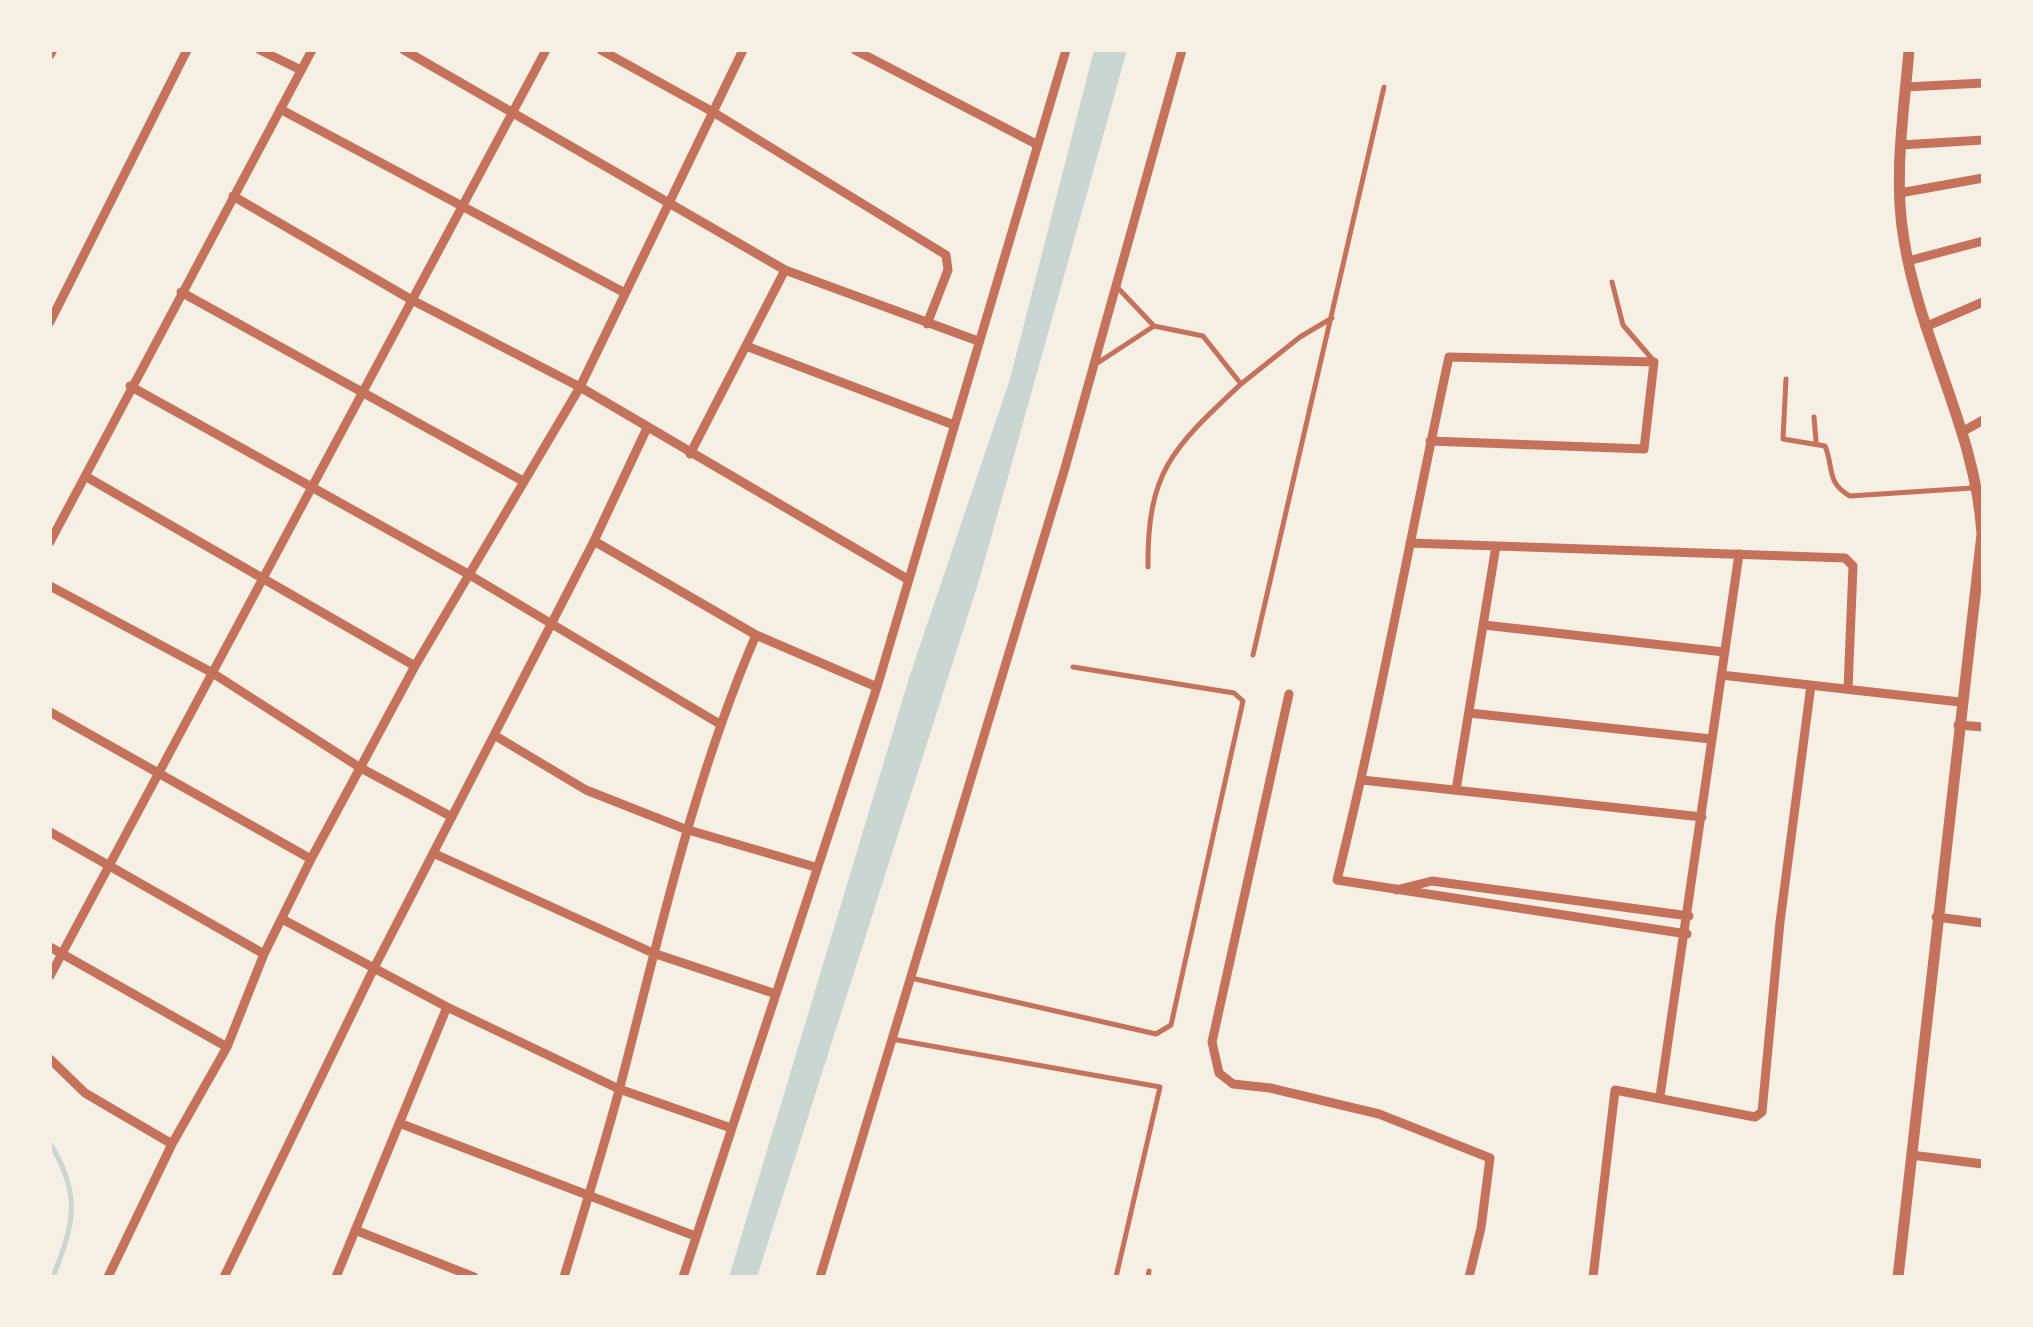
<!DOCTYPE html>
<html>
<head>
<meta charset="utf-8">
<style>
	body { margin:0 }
	#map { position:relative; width:2033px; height:1327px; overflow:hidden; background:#f6efe4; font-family:Figtree,sans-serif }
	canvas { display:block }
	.frame { position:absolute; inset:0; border:52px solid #f6efe4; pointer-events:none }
</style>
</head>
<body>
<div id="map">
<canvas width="2033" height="1327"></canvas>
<div class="frame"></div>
</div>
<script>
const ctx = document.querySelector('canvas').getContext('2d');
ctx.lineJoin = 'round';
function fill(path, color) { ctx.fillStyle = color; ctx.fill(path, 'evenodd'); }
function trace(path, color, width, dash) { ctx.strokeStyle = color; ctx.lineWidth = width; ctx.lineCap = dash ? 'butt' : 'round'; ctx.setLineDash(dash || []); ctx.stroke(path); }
fill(new Path2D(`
	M1094 50H1127L980 577 757 1277H729L910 675 1010 379Z`), '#c9d6d2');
trace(new Path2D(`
	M50 1143C82 1196 74 1223 53 1277`), '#c9d6d2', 5);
trace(new Path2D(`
	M1612 282 1623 325 1653 360
	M1118 288 1154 326
	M1096 364 1154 326 1203 336 1241 384 1300 337 1332 318
	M1786 379 1783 439 1825 446C1834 467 1826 483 1850 496L1972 488
	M1814 417 1816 441
	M1148 567C1147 470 1174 447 1241 384
	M1253 655 1384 87
	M911 978 1156 1034 1171 1025 1243 701 1234 693 1073 667
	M892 1039 1160 1087 1116 1277
	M1148 1277 1149 1271`), '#c5725c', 5);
trace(new Path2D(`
	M260 50 301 70
	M404 50 785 270 978 341
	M601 50 713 112 946 255 948 270 927 324
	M855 50 1038 145
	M50 55 53 50
	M1906 87 1983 83
	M280 109 625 293
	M1901 145 1983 140
	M1900 193 1983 178
	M233 196 410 299 580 387 909 580
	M1908 261 1983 241
	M181 292 523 481
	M50 322 187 50
	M1925 327 1983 302
	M746 346 954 425
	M130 386 468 574 718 723
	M1962 432 1983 420
	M1430 441 1644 449 1654 362 1449 357C1411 531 1380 707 1337 880L1687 934
	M690 454 785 270
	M85 476 415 666
	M594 541 756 635 877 687
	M50 542 312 50
	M1410 543 1845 558 1853 566 1848 689
	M50 586 211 672 359 767 452 817
	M1484 625 1724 652
	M1721 675 1960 702
	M1289 694 1212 1042 1219 1073 1233 1084 1270 1088 1379 1114 1490 1158 1481 1228 1469 1277
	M50 712 311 859
	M1469 713 1711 739
	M1958 725 1983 727
	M494 735 586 790 685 829 815 867
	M1362 780 1702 817
	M1456 790 1496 546
	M50 832 264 954
	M433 853 653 953 773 993
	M1396 890 1432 881 1689 916
	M1936 917 1983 923
	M282 919 447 1007 619 1089 731 1128
	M50 947 227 1047
	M50 976 546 50
	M50 1059 85 1093 172 1144
	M1660 1096 1739 554
	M399 1123 695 1236
	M1911 1155 1983 1164
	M355 1230 474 1277
	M108 1277 172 1144 227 1047 264 954 311 859 415 666 580 387 743 50
	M224 1277 375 966 594 541 647 428
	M336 1277 447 1007
	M564 1277C583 1214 603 1150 620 1087 660 933 693 781 756 635
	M683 1277 877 687 1066 50
	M820 1277 1065 468 1182 50
	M1593 1277 1615 1090 1755 1117 1762 1112 1780 922 1811 685`), '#c5725c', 9);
trace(new Path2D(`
	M1898 1277 1982 534C1976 432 1920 341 1904 240 1893 178 1904 112 1909 50`), '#c5725c', 11);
</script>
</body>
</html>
